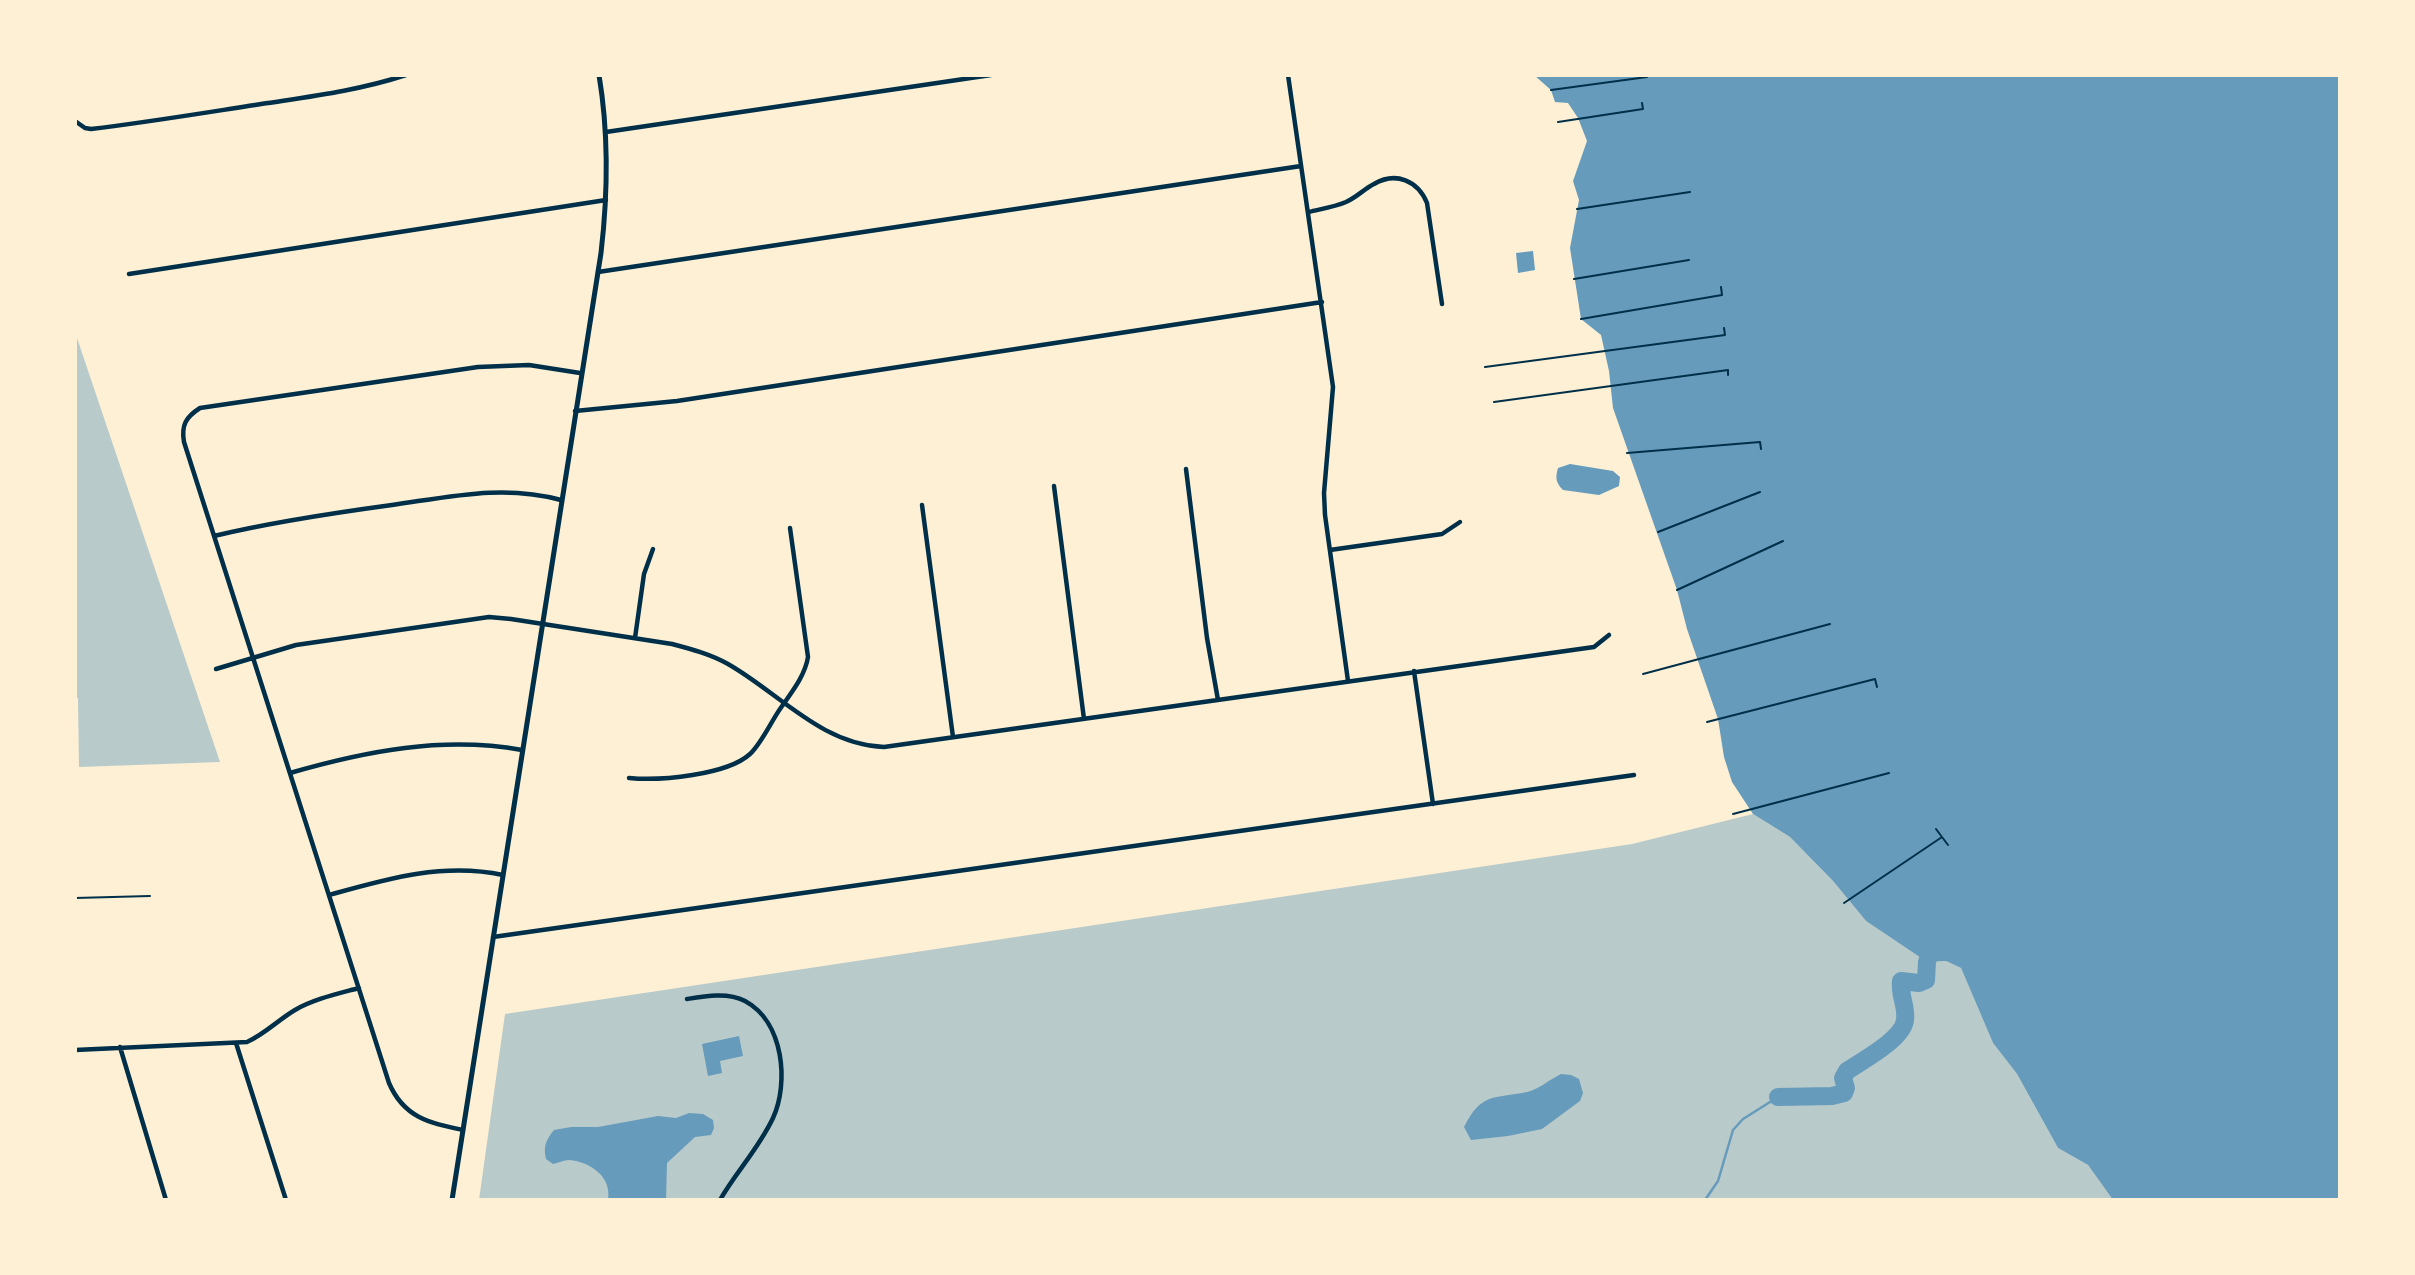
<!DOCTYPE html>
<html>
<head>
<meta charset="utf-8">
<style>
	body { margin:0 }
	#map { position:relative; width:2415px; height:1275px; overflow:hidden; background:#fdf0d5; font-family:"PT Sans Narrow",sans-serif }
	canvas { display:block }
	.frame { position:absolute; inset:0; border:77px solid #fdf0d5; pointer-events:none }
</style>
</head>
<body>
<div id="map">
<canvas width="2415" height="1275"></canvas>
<div class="frame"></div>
</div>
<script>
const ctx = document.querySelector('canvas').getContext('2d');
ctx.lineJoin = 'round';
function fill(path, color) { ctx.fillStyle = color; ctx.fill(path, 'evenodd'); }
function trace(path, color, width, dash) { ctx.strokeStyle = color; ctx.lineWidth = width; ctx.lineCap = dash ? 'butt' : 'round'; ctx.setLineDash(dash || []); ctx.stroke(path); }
fill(new Path2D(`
	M75 332 220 762 79 767 78 698H75Z
	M1753 814 1790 837 1833 881 1866 921 1927 962 1946 961 1961 968 1993 1043 2017 1074 2058 1148 2088 1165 2113 1200H479L505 1014 1632 844Z`), '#b9caca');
fill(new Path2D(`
	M1534 75H2340V1200H2113L2088 1165 2058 1148 2017 1074 1993 1043 1961 968 1946 961 1927 962 1866 921 1833 881 1790 837 1753 814 1732 782 1724 757 1718 719 1687 629 1677 590 1613 408 1609 371 1601 335 1581 319 1570 248 1579 200 1573 181 1587 141 1578 118 1568 103 1555 102 1551 90Z
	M1533 251 1535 270 1518 273 1516 253Z
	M1570 464 1613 471 1620 477 1619 486 1599 495 1563 490C1556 483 1555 478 1558 468Z
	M739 1036 743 1056 720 1061 722 1073 708 1076 702 1044Z
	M1561 1074 1571 1075 1579 1079 1583 1093 1580 1101 1542 1129 1508 1136 1471 1140 1464 1127C1482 1092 1493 1099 1527 1092 1538 1090 1550 1079 1561 1074Z
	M689 1113 703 1114 713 1120 714 1128 711 1135 695 1137 667 1163 666 1200H608C612 1177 591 1162 569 1160 564 1160 558 1163 553 1164L546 1159C543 1146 546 1140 554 1130L571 1127H598L658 1116 676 1118Z`), '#669bbc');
trace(new Path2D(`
	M1705 1200 1718 1181 1733 1130 1743 1119 1778 1097`), '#669bbc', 2.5);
trace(new Path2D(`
	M1778 1097 1832 1096 1844 1093 1846 1088 1843 1078 1847 1071C1863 1060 1903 1039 1905 1020 1907 1006 1899 995 1901 981L1919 983 1926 980 1927 962 1930 952 1941 948`), '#669bbc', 18);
trace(new Path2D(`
	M1551 90 1647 77V75
	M1558 122 1643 109 1642 103
	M1577 209 1690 192
	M1574 279 1689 260
	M1581 319 1722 295 1721 287
	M1485 367 1725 335 1724 328
	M1494 402 1728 370V375
	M1627 453 1760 442 1761 449
	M1658 532 1760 492
	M1677 590 1783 541
	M1643 674 1830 624
	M1707 722 1875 679 1877 687
	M1733 814 1889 773
	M1936 829 1948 845
	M1844 903 1942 837`), '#003049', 2);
trace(new Path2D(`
	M75 898 150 896`), '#003049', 2);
trace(new Path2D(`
	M1288 75 1333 387 1324 493 1325 515 1348 681
	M75 121 85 128 91 129C150 122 209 112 268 103 314 96 360 90 406 75
	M606 132 991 75
	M1309 212C1321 209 1334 207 1346 202 1357 197 1364 189 1374 184 1396 171 1418 181 1427 203L1442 304
	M598 272 1301 166
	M129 274 606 200
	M575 411 677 401 1322 302
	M1186 469 1207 638 1218 700
	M1054 486 1084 719
	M922 505 953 737
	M214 536C272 522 333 513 392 505 449 497 504 484 561 500
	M1330 550 1442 534 1460 522
	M635 638 644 574 653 549
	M216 669 296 645 489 617 511 619 672 644C691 649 710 654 728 664 779 693 822 745 884 747L1594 647 1609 635
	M1414 671 1433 804
	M290 773C366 751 443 736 522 750
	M629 778C660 781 727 775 750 754 761 744 771 722 780 709 791 693 805 676 808 657L790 528
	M329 895C386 879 443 862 503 875
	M493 937 1634 775
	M687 999C705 996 728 992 745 1001 784 1022 789 1083 773 1118 759 1148 736 1172 720 1200
	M236 1043 286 1200
	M120 1047 166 1200
	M75 1050 247 1042C265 1034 278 1020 295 1010 314 999 337 994 359 988
	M463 1130C430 1123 404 1118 389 1083L184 442C181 425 186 417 200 408L478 367 529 365 580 373`), '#003049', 4.5);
trace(new Path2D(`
	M452 1200 601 253C608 193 609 135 599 75`), '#003049', 5);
</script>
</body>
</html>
